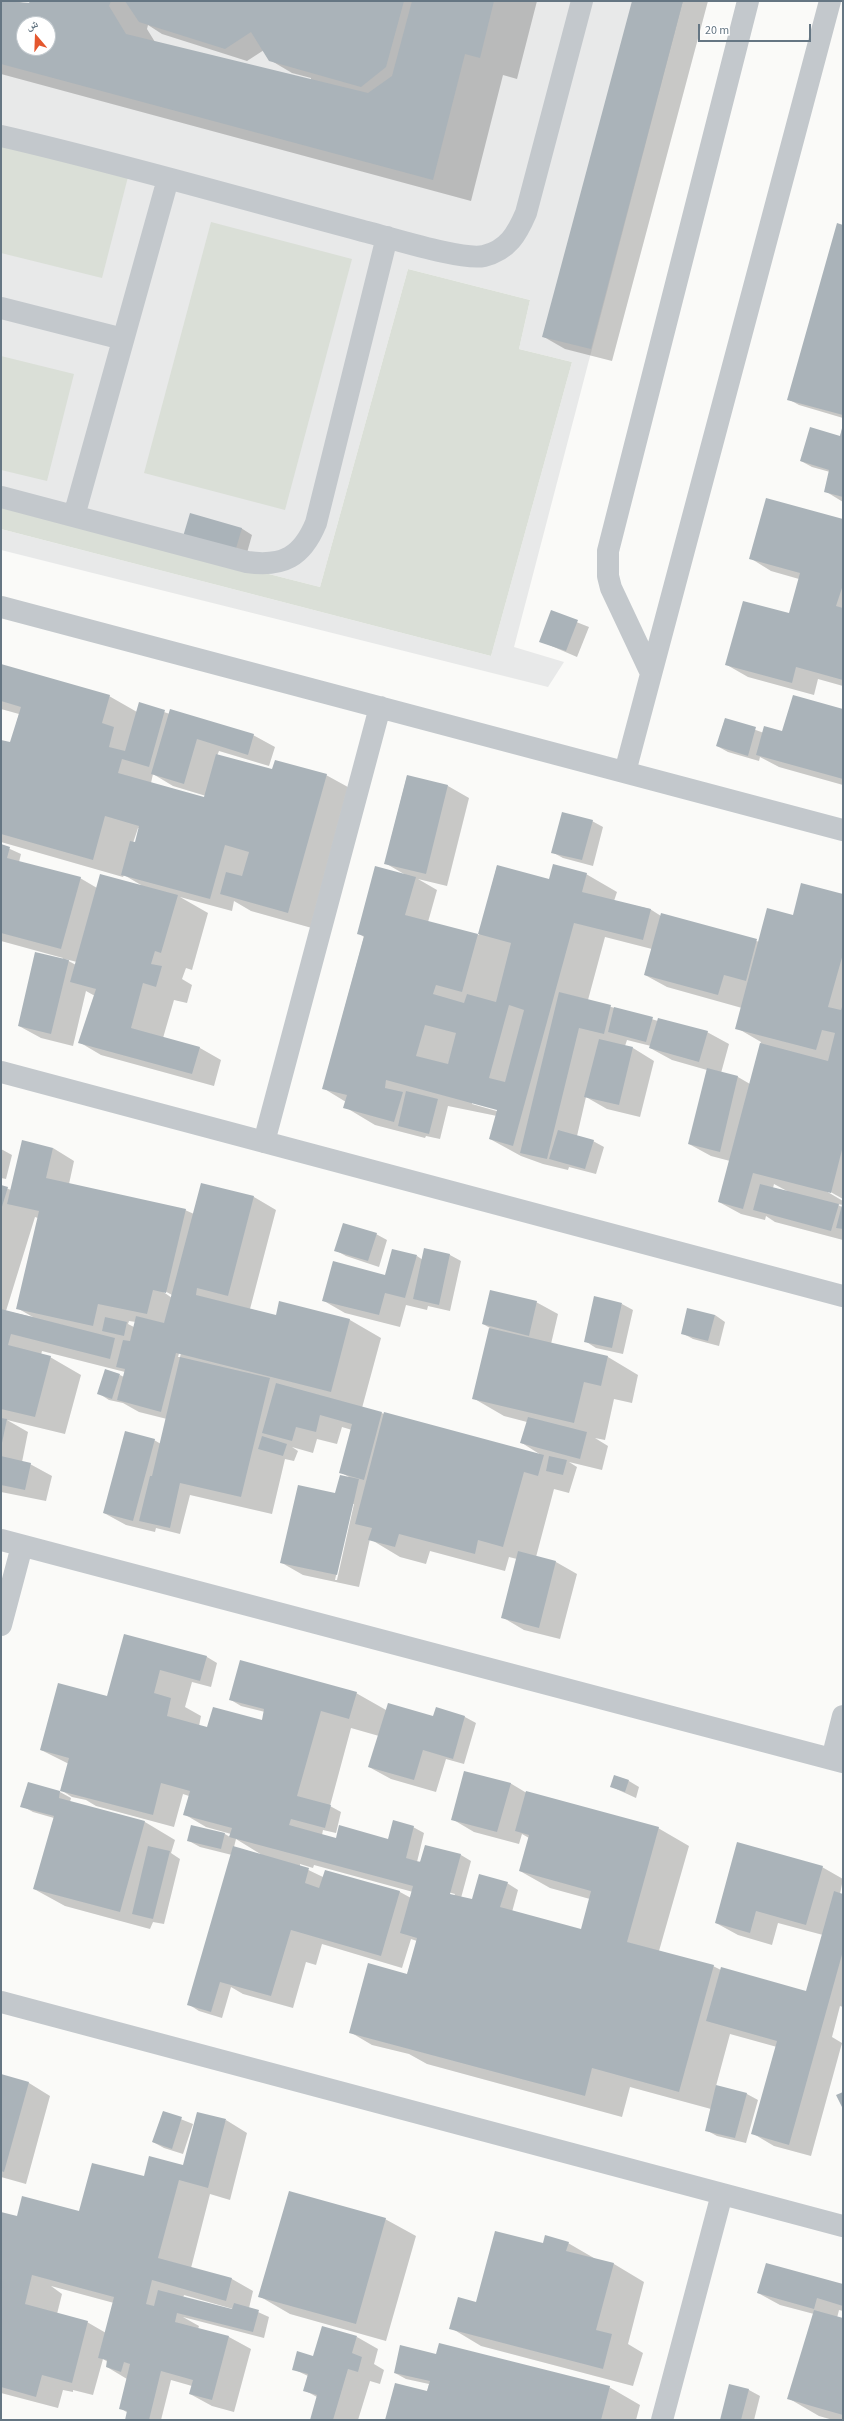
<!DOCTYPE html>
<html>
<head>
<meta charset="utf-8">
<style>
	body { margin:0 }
	#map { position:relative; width:844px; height:2421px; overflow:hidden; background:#fafaf8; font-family:"Source Sans 3","Noto Naskh Arabic",sans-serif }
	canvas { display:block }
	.frame { position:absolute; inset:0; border:2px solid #657683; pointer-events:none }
	.north { position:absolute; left:16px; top:16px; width:40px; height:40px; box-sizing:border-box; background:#fff; border:1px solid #c1c8cd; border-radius:50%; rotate:341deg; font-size:11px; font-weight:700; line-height:16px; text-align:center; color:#657683 }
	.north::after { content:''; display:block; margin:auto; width:14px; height:18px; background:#e4572e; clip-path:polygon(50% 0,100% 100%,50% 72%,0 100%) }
	.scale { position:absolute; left:698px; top:24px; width:113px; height:18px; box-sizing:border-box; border:2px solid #657683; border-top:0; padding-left:5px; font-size:12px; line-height:14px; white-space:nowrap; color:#657683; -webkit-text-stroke:3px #fff; paint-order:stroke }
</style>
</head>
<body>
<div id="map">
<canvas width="844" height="2421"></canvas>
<div class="frame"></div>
<div class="north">ش</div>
<div class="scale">20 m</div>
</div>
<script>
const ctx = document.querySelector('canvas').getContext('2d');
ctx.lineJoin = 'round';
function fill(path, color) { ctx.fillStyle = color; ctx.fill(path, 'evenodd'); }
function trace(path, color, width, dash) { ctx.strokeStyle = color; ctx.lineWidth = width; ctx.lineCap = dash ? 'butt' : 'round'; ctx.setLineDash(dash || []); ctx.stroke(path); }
fill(new Path2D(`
	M1 1H683L514 647 564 662 548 687 1 550V529L491 656 572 362 519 349 530 300 408 269 320 587 1 506ZM24 24H48V48H24Z`), '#e8e9e9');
fill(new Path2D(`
	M1 141 129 173 102 278 1 253Z
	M211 222 352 259 285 510 144 473Z
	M408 269 530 300 519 349 572 362 491 656 1 529V506L320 587Z
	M1 356 74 374 47 481 1 470Z`), '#dadfd7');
fill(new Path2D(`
	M1 1H16L30 5 31 1H537L517 79 503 75 471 201 1 74ZM24 24H48V48H24ZM148 25 162 34 247 61 264 50 270 60 292 73 311 78V80L155 42 147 29Z
	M633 1H708L612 361 565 349 544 337Z
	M843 226V418L799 405 788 399Z
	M843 426V502L825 491 830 472 812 467 801 461 840 437Z
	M843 520V686L818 679 814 695 748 677 727 665 790 614 799 579 771 571 750 558Z
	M241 528 252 535 245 560 194 546Z
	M551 612 589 627 577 657 540 641Z
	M1 665 109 696 137 712 139 704 170 714 253 735 275 747 269 766 219 751 217 756 272 770 326 775 357 792 319 930 251 911 234 901 232 911 180 897 208 913 192 970 186 968 182 979 192 985 187 1003 174 1000 163 1038 200 1048 221 1060 214 1086 101 1055 79 1042 95 996 86 991 73 1046 41 1038 19 1026 63 958 1 941V845L21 854 19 862 80 878 97 888 141 885 124 875 123 877 1 842V741L11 743 19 714 1 709ZM153 774 173 786 206 796 205 798 151 783ZM138 828H140L136 844 133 843ZM65 959 77 962 76 965Z
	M843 710V785L779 767 760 757 759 761 728 752 717 746 725 719 764 733H787Z
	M407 776 448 786 469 798 447 886 418 879 437 890 428 922 479 935 497 866 550 880 586 874 617 892 614 901 650 909 661 916 760 942 793 916 843 895V1199L827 1190 826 1191 843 1201V1240L775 1222 766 1216 765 1220 741 1214 719 1202 730 1161 711 1156 689 1144 707 1070 672 1060 650 1048 651 1046 627 1040 625 1046 633 1048 654 1061 640 1117 607 1109 586 1097 577 1136 593 1141 604 1147 596 1174 569 1167 568 1170 543 1164 521 1156 490 1139 497 1116 448 1106 440 1139 426 1136 425 1138 375 1125 345 1107 346 1102 323 1088 364 937 358 933 404 874 385 863ZM605 937 652 949 645 975 667 987 742 1008 737 1028 761 1042 750 1084 738 1077 721 1073 729 1044 707 1032 658 1021 588 1000ZM472 1102 500 1110V1112L472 1104ZM774 1184 787 1191 773 1188ZM836 1204H837L843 1205 842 1207Z
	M592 821 603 827 593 866 563 858 552 852Z
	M53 1148 74 1161 69 1184 185 1210 194 1214 202 1184 254 1197 276 1210 250 1309 277 1316 280 1302 350 1320 381 1338 362 1408 541 1455 522 1443 527 1422 504 1416 473 1398 490 1328 483 1324 536 1302 558 1314 551 1344 608 1357 638 1375 632 1403 614 1399 605 1440 595 1438 608 1446 602 1470 569 1462 577 1467 569 1493 554 1489 536 1557 556 1562 577 1574 560 1639 524 1630 502 1617 517 1559 509 1557 505 1571 430 1551 426 1564 400 1557 370 1539 359 1587 303 1575 282 1563 349 1477 340 1472 352 1430 342 1427 337 1444 317 1439 313 1453 292 1447 298 1451 294 1461 285 1459 272 1514 190 1495 180 1534 156 1528 155 1532 126 1525 104 1513 154 1440 161 1444 167 1419 139 1412 123 1403 109 1400 98 1393 120 1375 124 1377 125 1372 42 1351 41 1355 50 1357 81 1375 65 1434 7 1420 28 1432 22 1462 30 1464 52 1476 46 1501 1 1492V1186L11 1190ZM35 1217 38 1218 17 1308 33 1317 6 1311ZM163 1290 172 1295V1298L162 1291ZM129 1321 136 1322 134 1327 128 1324ZM184 1335H186L180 1357H178ZM352 1504H354L337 1580H335Z
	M1 1149 12 1155 6 1179 1 1178Z
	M376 1234 387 1240 379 1267 346 1256 335 1250Z
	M425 1249 450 1255 461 1261 450 1311 428 1306 427 1310 406 1305 400 1327 345 1313 324 1301 386 1276 417 1256 423 1260Z
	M622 1304 633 1310 623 1354 596 1348 585 1341Z
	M715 1315 725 1322 719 1346 693 1339 682 1333Z
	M125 1635 207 1657 217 1663 211 1687 192 1682 185 1707 201 1716 199 1726 208 1728 262 1721 265 1712 241 1706 231 1700 356 1693 386 1710 434 1717 436 1709 465 1717 476 1723 464 1764 446 1759 436 1792 391 1779 369 1767 379 1736 351 1728 330 1806 341 1812 336 1833 323 1830 322 1835 337 1839 389 1840 413 1827 424 1833 417 1862 461 1855 471 1861 461 1898 478 1902 507 1883 518 1890 512 1912 586 1932 590 1899 550 1888 520 1871 529 1838 522 1834 519 1844 474 1832 452 1819 510 1783 525 1792 658 1828 689 1846 659 1951 713 1966 721 1970 807 1992 823 1935 778 1923 772 1945 738 1935 716 1923 822 1867 843 1879 840 1894 843 1895V2007L840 2006 832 2037 842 2043 811 2156 774 2146 752 2133 777 2047 730 2034 716 2086 747 2094 758 2100 746 2143 717 2136 706 2130 711 2109 630 2087 622 2117 427 2064 409 2054 372 2045 350 2032 407 1975 417 1941 411 1939 402 1968 322 1944 316 1965 306 1962 293 2008 243 1994 231 1987 222 2018 199 2011 188 2004 232 1855 200 1847 189 1841 225 1834 230 1837 231 1834 206 1827 184 1814 189 1796 183 1794 174 1827 96 1806 86 1800 72 1797 61 1790 69 1764 41 1750 108 1698ZM236 1839 262 1855 234 1847ZM300 1864 313 1868 314 1865 413 1892 411 1898 400 1892 323 1877 300 1866ZM437 1889 455 1894 454 1896Z
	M629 1781 639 1787 636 1798 612 1787Z
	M28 1783 60 1792 71 1798 70 1802 145 1822 175 1840 171 1853 180 1859 164 1924 153 1922 150 1929 65 1906 34 1889 54 1818 33 1812 22 1806Z
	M1 2076 29 2083 50 2096 26 2184 1 2177Z
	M163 2112 193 2124 183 2154 164 2148 153 2142Z
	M226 2120 247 2133 230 2200 210 2194 191 2268 232 2279 253 2291 249 2308 269 2317 264 2338 183 2317 199 2326 198 2329 229 2337 251 2349 234 2412 212 2406 190 2394 192 2386 171 2380 161 2420H126L128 2413 120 2408 127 2379 107 2367 108 2362 103 2359 93 2395 73 2390V2392L63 2390 58 2408 1 2393V2213L16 2217 80 2212 145 2177 183 2167ZM51 2286 114 2303 106 2333 87 2322 57 2314 62 2294ZM184 2295 233 2309V2310L183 2298Z
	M385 2219 416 2236 386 2341 290 2314 259 2296Z
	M568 2243 599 2261 614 2264 644 2282 628 2344 643 2353 633 2386 481 2346 451 2328 543 2245Z
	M843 2285V2311L839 2310 837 2318 843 2319V2420H833L819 2416 788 2398 814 2314 780 2305 758 2293Z
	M357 2337 378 2349 374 2364 384 2370 380 2384 370 2381 358 2420H311L317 2397 304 2390 308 2376 293 2369Z
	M436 2355 609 2387 640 2405 636 2420H386L427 2392 429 2384 406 2379 395 2373Z
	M730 2385 749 2390 760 2396 754 2420H721Z`), '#0003');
fill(new Path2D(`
	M1 1 29 3 30 1H111L109 6 126 34 368 93 392 76 412 1H494L480 58 465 54 433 180 1 64ZM24 24H48V48H24Z
	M125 1H404L386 67 361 87 269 61 251 32 225 49 139 22Z
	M632 1H683L591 349 542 337Z
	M837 223 843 225V415L787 400Z
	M843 424V497L824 492 829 470 800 461 810 427 840 436Z
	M766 498 843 519V585L836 606 843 608V680L796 667 792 683 725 665 743 601 789 613 800 573 749 559Z
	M190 513 242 528 234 555 182 540Z
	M551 610 578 620 566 651 539 642Z
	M1 664 110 695 102 723 114 727 109 747 125 751 139 702 165 710 149 767 122 759 118 773 204 797 216 754 272 769 275 760 327 774 288 913 220 894 226 872 242 876 249 852 225 845 210 899 121 875 130 841 135 842 139 826 105 816 93 860 1 834V740L10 742 21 707 1 701Z
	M793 695 843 709V779L756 755 764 726 782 731Z
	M170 709 254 734 248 755 197 739 184 784 151 774Z
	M725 718 756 727 748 756 716 746Z
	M407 775 448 785 426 874 384 864Z
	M562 812 593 820 582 860 551 853Z
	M1 844 10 847 7 858 81 877 61 949 1 933Z
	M553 864 587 873 582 892 651 909 643 940 574 923 513 1146 489 1139 497 1110 386 1080 385 1088 403 1092 394 1122 343 1108 347 1095 322 1089 364 936 357 934 375 866 416 877 405 915 478 934 497 865 549 879ZM478 934 511 943 496 1002 467 994 464 1003 433 994 436 985 462 992ZM509 1005 524 1010 505 1082 489 1078ZM425 1025 456 1033 448 1064 416 1056Z
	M100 874 178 895 161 953 155 951 151 964 162 966 156 987 143 983 131 1028 200 1047 192 1074 78 1043 96 989 70 982Z
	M801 883 843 894V954L828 1007 841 1010 843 1004V1146L831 1193 753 1173 743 1209 718 1202 760 1043 828 1061 835 1033 822 1030 816 1050 735 1029 767 908 793 915Z
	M661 913 757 939 746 981 724 975 718 995 644 975Z
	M35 952 69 960 51 1034 18 1026Z
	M559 992 611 1005 604 1034 579 1028 547 1159 520 1153Z
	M614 1007 653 1017 646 1042 608 1032Z
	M658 1018 708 1031 699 1062 649 1048Z
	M599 1039 633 1047 619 1105 584 1097Z
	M707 1068 738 1076 720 1152 688 1144Z
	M406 1091 438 1099 429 1134 398 1126Z
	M558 1130 594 1140 585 1169 549 1159Z
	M22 1140 53 1148 46 1178 186 1209 166 1293 153 1290 147 1314 98 1304 93 1326 16 1309 39 1211 7 1204Z
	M201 1183 254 1196 228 1296 197 1288 196 1295 276 1315 279 1301 350 1319 331 1392 176 1353 161 1412 117 1400 125 1369 116 1367 123 1340 130 1341 136 1316 164 1323Z
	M760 1184 839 1204 831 1231 753 1210Z
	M1 1185 8 1187 1 1210Z
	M843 1201V1229L836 1228Z
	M343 1223 377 1233 368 1261 334 1251Z
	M424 1248 450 1254 439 1305 413 1299Z
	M392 1249 417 1255 405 1298 385 1293 379 1315 322 1301 333 1261 385 1275Z
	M490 1290 537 1301 529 1336 482 1324Z
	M594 1296 622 1303 612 1348 584 1342Z
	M687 1308 715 1315 708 1341 681 1334Z
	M1 1309 115 1338 110 1359 11 1334 8 1345 51 1356 35 1417 1 1409Z
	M105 1317 127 1322 124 1336 102 1331Z
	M489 1328 608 1356 601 1386 584 1382 574 1423 472 1399Z
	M180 1357 270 1378 241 1497 180 1483 170 1528 139 1521 150 1476H152Z
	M105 1369 120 1374 112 1399 97 1394Z
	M276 1383 382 1412 364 1480 339 1473 352 1424 320 1415 316 1432 296 1427 292 1441 262 1433Z
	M384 1412 544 1455 538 1476 524 1472 503 1547 478 1540 475 1554 399 1534 395 1547 368 1540 372 1528 355 1524Z
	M528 1417 587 1432 580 1459 520 1443Z
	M1 1418 7 1419 2 1443 1 1442Z
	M125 1431 155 1439 133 1521 103 1513Z
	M262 1436 287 1444 283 1456 258 1449Z
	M1 1456 31 1463 25 1490 1 1485Z
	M549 1456 567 1460 563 1475 546 1471Z
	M340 1475 359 1479 337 1575 280 1563 298 1485 335 1493Z
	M518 1551 556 1561 539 1628 501 1618Z
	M124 1634 207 1656 200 1681 160 1670 154 1693 171 1698 167 1716 207 1727 213 1707 262 1720 264 1709 229 1700 240 1660 357 1692 349 1719 321 1711 297 1796 331 1805 325 1828 291 1819 289 1825 336 1838 339 1825 388 1839 393 1820 414 1826 406 1858 420 1862 425 1845 461 1854 450 1894 472 1899 479 1874 508 1882 500 1907 581 1929 591 1891 519 1871 529 1835 515 1831 526 1791 659 1827 627 1942 714 1965 679 2092 592 2068 585 2096 349 2033 368 1963 407 1974 417 1938 400 1933 413 1886 229 1837 232 1828 183 1815 190 1791 161 1783 153 1815 60 1791 69 1758 40 1750 58 1683 107 1696Z
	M388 1703 433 1716 436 1707 465 1716 453 1759 423 1750 414 1780 368 1767Z
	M464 1771 511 1783 497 1832 451 1820Z
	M614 1775 629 1780 625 1792 610 1787Z
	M28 1782 60 1791 59 1798 145 1821 120 1912 33 1889 54 1816 20 1807Z
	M191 1825 225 1833 221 1849 187 1841Z
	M737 1842 823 1866 806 1925 756 1911 750 1933 715 1923Z
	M148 1846 170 1851 153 1919 132 1914Z
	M233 1846 309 1868 305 1883 319 1888 325 1870 400 1891 381 1956 291 1930 271 1996 220 1982 211 2012 187 2005Z
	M834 1891 843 1894V1951L789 2145 751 2134 777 2041 706 2021 721 1967 806 1991Z
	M1 2074 29 2082 4 2172 1 2171Z
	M716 2085 747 2093 735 2138 705 2131Z
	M843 2092V2109L836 2095Z
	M163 2111 182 2117 172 2149 152 2142Z
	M197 2112 226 2119 208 2188 179 2180 158 2258 232 2278 226 2301 152 2280 146 2304 154 2306 158 2290 232 2309 234 2303 259 2310 253 2332 177 2313 175 2322 229 2336 212 2400 189 2394 193 2380 161 2371 149 2420H125L127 2411 119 2409 130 2364 124 2362 121 2372 106 2367 107 2360 98 2358 114 2297 32 2275 25 2304 88 2321 72 2383 42 2375 36 2397 1 2387V2212L17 2216 22 2196 79 2211 92 2163 144 2176 149 2156 183 2165Z
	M289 2191 386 2218 356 2324 258 2297Z
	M495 2231 543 2243 545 2235 569 2242 566 2251 614 2263 596 2330 612 2334 603 2369 449 2329 458 2297 476 2302Z
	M766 2263 843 2284V2306L817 2298 814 2309 757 2293Z
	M814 2310 843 2318V2415L787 2399Z
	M322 2326 357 2336 352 2353 362 2357 358 2372 348 2369 333 2420H310L317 2395 303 2391 308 2374 292 2370 297 2351 313 2356Z
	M439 2343 610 2386 601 2420H385L395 2383 427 2391 430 2381 394 2373 400 2345 436 2354Z
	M729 2384 749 2389 741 2420H720Z`), '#aab3b9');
trace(new Path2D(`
	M1 136C123 164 242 199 363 231 389 237 462 261 484 256 508 250 517 234 526 213L582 1
	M1 308 123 339
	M1 497 247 562C283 567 302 557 316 523L387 237
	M74 516 168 179
	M1 607 843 830
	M651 673 611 588 608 576V551L748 1
	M625 772 830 1
	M1 1072 843 1296
	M264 1142 380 707
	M1 1540 843 1762
	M1 1625 22 1546
	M832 1759 843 1716
	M1 2002 843 2226
	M662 2420 722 2194`), '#c3c8cc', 22);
</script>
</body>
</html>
